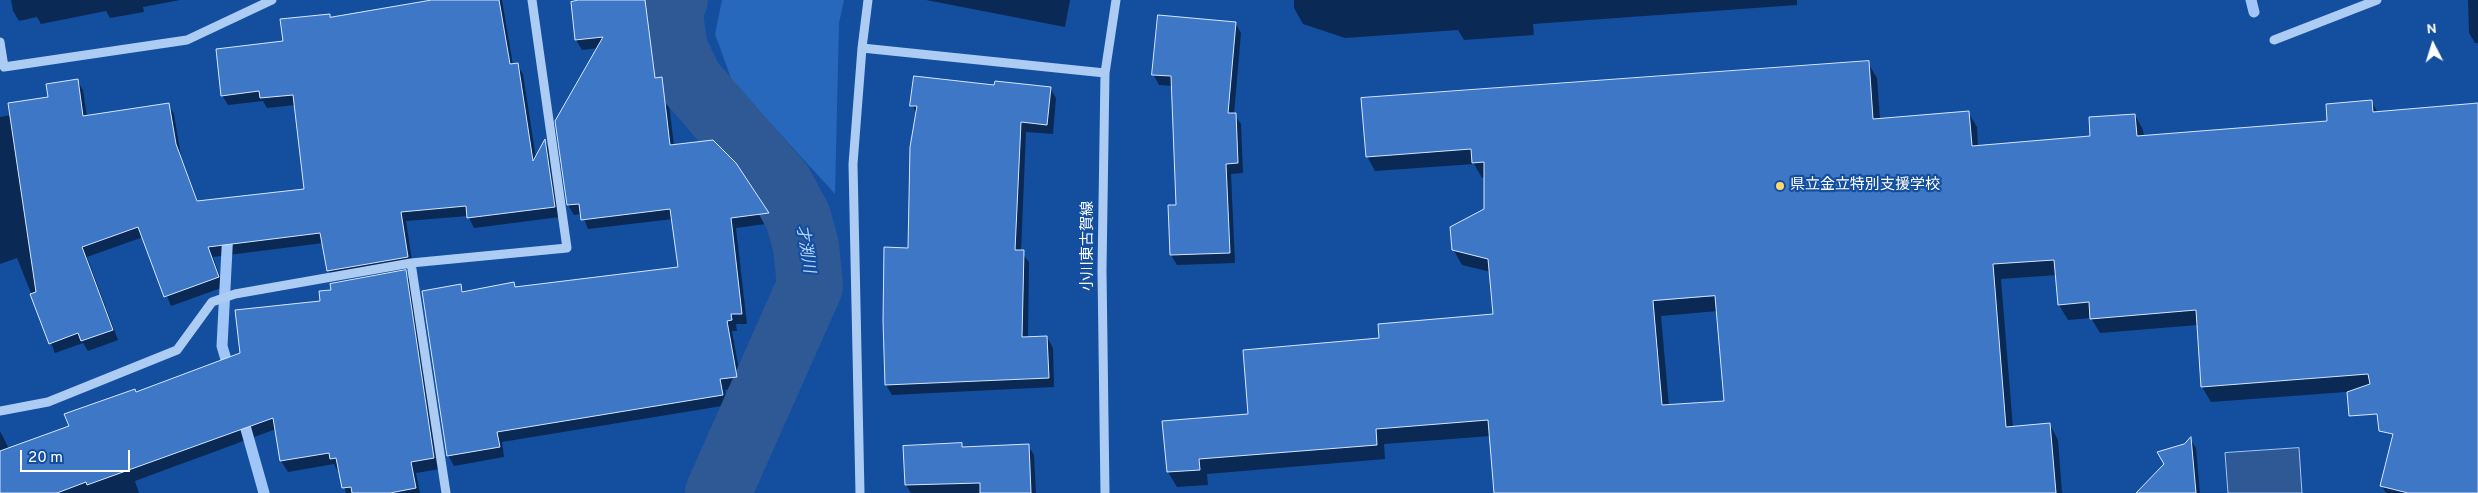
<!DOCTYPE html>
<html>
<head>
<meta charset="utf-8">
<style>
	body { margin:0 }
	#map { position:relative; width:2478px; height:493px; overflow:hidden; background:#144e9f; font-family:Overpass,sans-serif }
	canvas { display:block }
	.north { position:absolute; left:2408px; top:20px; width:50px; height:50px; -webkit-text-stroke:4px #144e9f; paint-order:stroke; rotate:355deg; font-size:14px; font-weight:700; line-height:20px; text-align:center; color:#fff }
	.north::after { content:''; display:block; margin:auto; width:18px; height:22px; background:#fff; clip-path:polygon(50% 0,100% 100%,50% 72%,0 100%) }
	.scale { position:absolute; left:20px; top:450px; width:110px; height:22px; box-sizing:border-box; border:2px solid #fff; border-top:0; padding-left:6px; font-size:15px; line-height:18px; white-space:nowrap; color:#fff; -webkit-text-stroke:4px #144e9f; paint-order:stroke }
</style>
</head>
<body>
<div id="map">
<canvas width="2478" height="493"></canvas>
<div class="north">N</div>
<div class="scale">20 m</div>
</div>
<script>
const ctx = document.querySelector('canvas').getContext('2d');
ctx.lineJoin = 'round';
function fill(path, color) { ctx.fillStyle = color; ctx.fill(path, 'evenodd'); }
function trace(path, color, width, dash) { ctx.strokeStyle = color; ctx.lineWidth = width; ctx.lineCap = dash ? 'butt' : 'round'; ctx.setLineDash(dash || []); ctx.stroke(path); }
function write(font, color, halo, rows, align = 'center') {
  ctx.font = font + ' Overpass,"Noto Sans JP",sans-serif'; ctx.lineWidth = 4.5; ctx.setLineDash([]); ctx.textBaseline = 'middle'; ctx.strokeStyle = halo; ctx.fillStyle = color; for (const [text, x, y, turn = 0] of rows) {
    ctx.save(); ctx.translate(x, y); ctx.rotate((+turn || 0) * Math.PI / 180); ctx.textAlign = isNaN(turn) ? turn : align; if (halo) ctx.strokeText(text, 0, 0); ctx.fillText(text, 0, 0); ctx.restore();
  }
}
fill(new Path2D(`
	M722 0H844L839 23 835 194 732 81 715 34Z`), '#2768bd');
const water = new Path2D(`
	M2299 448 2302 493H2228L2225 453Z`);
fill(water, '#2f5995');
trace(water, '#9fc6f7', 1);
fill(new Path2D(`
	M11 0H180L143 7 144 12 110 18 106 11 41 24 37 17 19 21 13 11Z
	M440 0H502L513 65 517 64 523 74 536 158 545 142 550 150 560 217 474 228 468 216 406 221 413 267 334 281 329 271 323 243 213 257 224 287 171 306 143 237 87 257 118 340 88 351 83 343 55 353 17 258 0 264V117L11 115 49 98 77 80 83 90 87 117 168 104 174 114 181 156 198 202 306 190 295 105 267 108 263 101 228 105 222 95 284 42 329 15 331 18Z
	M580 0H649L659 79H661L667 89 674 145 735 164 773 223 736 228 747 324H736L737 331H732L742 387 725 390 728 405 502 442 504 457 454 466 448 455 460 286 464 292 514 284 516 288 680 268 673 219 588 229 582 214 574 215 568 205 557 121 598 48 582 50 576 40 572 3Z
	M926 0H1070L1065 27Z
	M1294 0H1797V5L1533 24 1534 35 1464 40 1458 30 1345 38 1303 24 1294 8Z
	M2468 0H2478V43H2475L2469 33Z
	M1235 23 1241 33 1234 114 1241 124 1243 173 1231 174 1235 263 1177 265 1171 255 1169 206H1177L1173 86 1159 85 1153 74Z
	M1868 63 1877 78 1880 119 1968 112 1977 127 1978 147 2092 137 2135 115 2143 130 2144 137 2329 122 2371 101 2378 113 2478 104V403L2373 390 2211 402 2202 387 2198 325 2100 333 2091 318 2068 320 2059 305 2057 275 2001 279 2013 428 2050 425 2058 440 2062 493H1495L1491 436 1384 444 1385 459 1207 474 1208 485 1177 487 1168 472 1250 415 1380 340 1494 315 1491 272 1462 265 1453 249 1485 210V177L1482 178 1474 164 1375 171 1367 156ZM1718 311 1726 402 1669 406 1661 316Z
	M996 86 1050 88 1056 98 1053 134 1026 132 1021 252 1029 262 1028 338 1047 337 1053 348 1054 387 892 395 886 385 909 249 917 114 912 105Z
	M405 272 411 283 440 469 416 473 420 493H346L340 469 337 470 334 464 288 472 281 461 276 429 135 481 139 493H0V431L9 449 71 427 136 393 242 354 321 302 332 291Z
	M2478 430V493H2386L2382 486Z
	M2190 439 2196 448 2200 493H2142Z
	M961 444 963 448 1028 445 1034 455 1036 493H911L906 485Z`), '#0007');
trace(new Path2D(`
	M2251 0 2254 12
	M228 230 222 346 230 373
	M242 415 264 493`), '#9fc6f7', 11);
trace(new Path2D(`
	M675 0 669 8 675 49 690 81 780 184 798 217 806 246 810 286 718 493`), '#2f5995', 66);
const building = new Path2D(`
	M432 0H499L510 64 518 63 533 161 545 139 555 207 467 218 466 206 401 212 408 257 327 271 320 233 208 247 219 277 164 297 138 227 82 247 113 330 81 341 78 333 49 344 30 294 36 292 8 103 48 97 46 84 78 79 83 116 169 103 176 144 197 201 304 189 293 95 260 98 259 91 221 96 216 49 283 41 280 19 330 14V17Z
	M579 0H645L655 78 662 77 670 145 713 140 736 163 769 213 731 218 742 314H731L732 320 727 321 737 377 720 379 723 395 497 432 500 447 447 456 422 291 461 284 462 292 514 282 515 287 678 267 670 209 581 220 579 204 567 205 555 121 603 37 575 40 571 2Z
	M1158 15 1236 22 1228 113H1236L1238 163 1226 164 1230 253 1170 255 1168 205H1176L1171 76 1152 75Z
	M1869 61 1873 119 1969 111 1972 146 2090 136 2089 117 2135 114 2137 136 2327 121 2326 104 2372 100 2373 112 2478 103V493H2408L2380 486 2393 434 2379 431 2377 414 2349 416 2347 392 2370 384 2368 374 2201 387 2196 310 2090 319 2089 302 2058 305 2054 260 1993 264 2006 427 2050 423 2056 493H1494L1488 420 1376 429 1377 445 1199 459 1200 470 1167 472 1162 421 1248 414 1243 350 1379 338 1378 324 1493 314 1488 259 1452 250 1450 227 1484 209V162L1472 163 1471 149 1366 157 1361 98ZM1715 296 1724 401 1662 405 1653 301Z
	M914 76 994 85 995 81 1051 87 1047 125 1021 122 1015 250H1024L1022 337 1047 336 1049 378 885 385 883 321 884 247 908 248 910 147 917 106H910Z
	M406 270 434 458 411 462 416 488 390 493H352L351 487 342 488 336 458 330 459 329 453 280 461 273 418 87 485 86 482 57 493H0V451L69 426 64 414 135 389 136 392 240 353 235 310 320 301 319 291 331 290 330 284Z
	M2191 437 2196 493H2136L2164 464 2157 452 2184 444Z
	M962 443V447L1029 444 1031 493H980V483L905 485 903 446Z`);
fill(building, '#3d77c6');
trace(building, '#d5e7fd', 1);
trace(new Path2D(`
	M2274 40 2377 0
	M0 42 4 67 187 40 272 0
	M862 48 1105 73
	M411 263 446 493
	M0 411 48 402 177 350 212 302 235 294 411 263 567 248 532 0
	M860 493 853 164 862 48 868 0
	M1105 493 1102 270 1105 73 1116 0`), '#acccf4', 9);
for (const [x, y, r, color] of [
	[1780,186,5,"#ffd86f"]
]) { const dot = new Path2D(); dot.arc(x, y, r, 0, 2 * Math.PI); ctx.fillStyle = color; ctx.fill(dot); trace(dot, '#144e9f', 2); }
write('15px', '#fff', '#144e9f', [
	["県立金立特別支援学校",1790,186]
], 'left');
write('15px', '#fff', '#144e9f', [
	["小川東古賀線",1089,246,-90]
]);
write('italic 16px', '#b9d6fa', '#144e9f', [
	["才渕川",804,249,81]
]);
</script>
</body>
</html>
